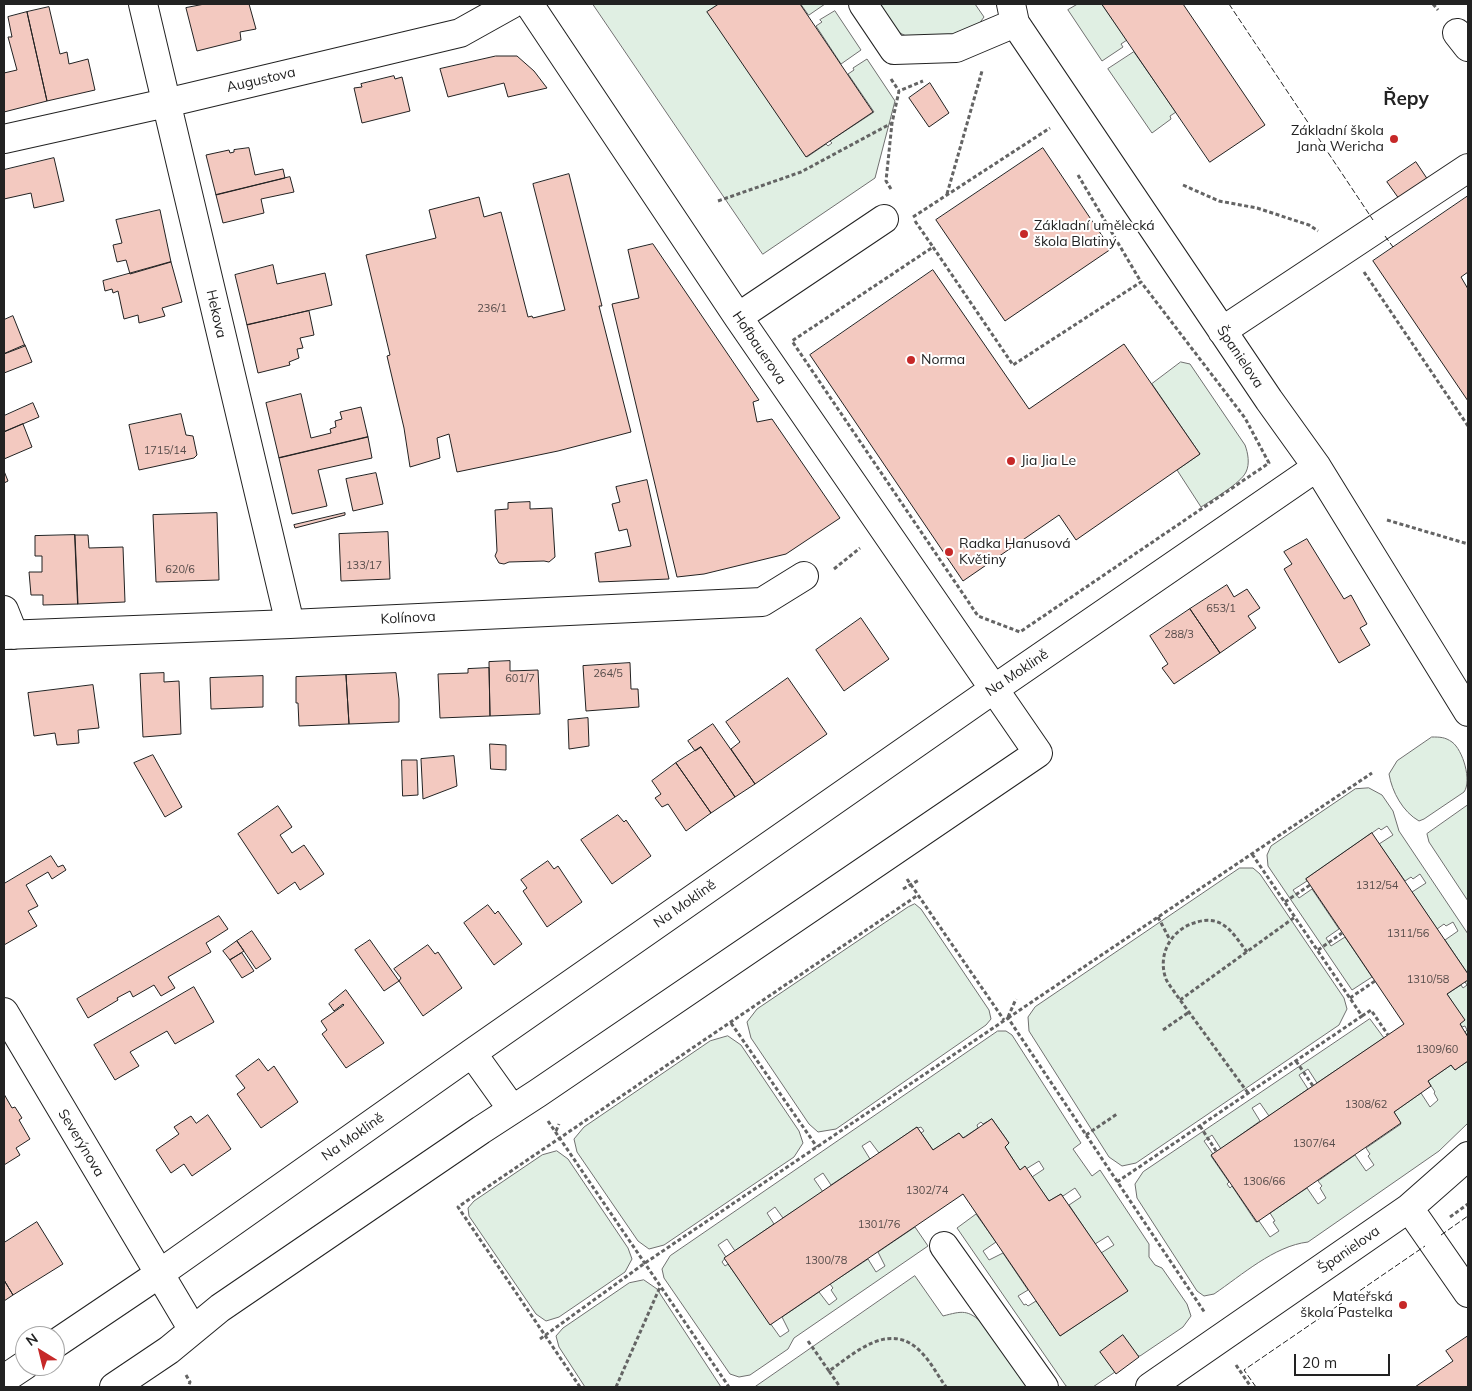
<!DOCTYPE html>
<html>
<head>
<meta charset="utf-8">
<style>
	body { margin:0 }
	#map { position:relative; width:1472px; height:1391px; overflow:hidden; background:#fff; font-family:Mulish,sans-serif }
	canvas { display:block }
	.frame { position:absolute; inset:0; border:5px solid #222; pointer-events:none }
	.north { position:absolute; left:15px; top:1326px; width:50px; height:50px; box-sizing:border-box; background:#fff; border:1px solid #a7a7a7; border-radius:50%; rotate:324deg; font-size:14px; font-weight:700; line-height:20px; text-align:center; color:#222 }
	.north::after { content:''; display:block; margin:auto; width:18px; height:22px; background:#c62828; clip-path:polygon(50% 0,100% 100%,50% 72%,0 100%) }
	.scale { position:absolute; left:1294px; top:1354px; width:96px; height:22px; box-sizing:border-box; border:2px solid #222; border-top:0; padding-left:6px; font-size:15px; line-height:18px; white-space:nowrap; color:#222; -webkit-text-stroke:4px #fff; paint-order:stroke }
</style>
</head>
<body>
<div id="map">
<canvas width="1472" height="1391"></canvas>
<div class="frame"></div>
<div class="north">N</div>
<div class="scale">20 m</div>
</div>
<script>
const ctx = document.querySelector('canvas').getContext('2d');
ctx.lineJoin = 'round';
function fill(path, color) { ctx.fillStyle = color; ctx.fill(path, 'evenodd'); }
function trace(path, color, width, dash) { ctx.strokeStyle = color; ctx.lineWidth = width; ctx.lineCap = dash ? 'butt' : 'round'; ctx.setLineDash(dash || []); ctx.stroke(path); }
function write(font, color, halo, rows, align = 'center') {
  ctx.font = font + ' Mulish,sans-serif'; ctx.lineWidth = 4; ctx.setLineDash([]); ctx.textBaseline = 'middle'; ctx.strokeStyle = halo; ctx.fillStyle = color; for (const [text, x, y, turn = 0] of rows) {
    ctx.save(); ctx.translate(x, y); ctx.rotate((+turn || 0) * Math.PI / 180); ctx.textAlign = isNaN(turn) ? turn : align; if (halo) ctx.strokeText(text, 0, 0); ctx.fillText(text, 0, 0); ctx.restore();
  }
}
const green = new Path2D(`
	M593 4H719L708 12 807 157 826 144 828 146 832 143 830 141 874 112 848 74 854 70 853 68 867 59 895 101 875 178 763 254Z
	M801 4H825L809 15Z
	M870 4H975L984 17 976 28 961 34 912 39 892 29Z
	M1078 4H1102L1127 40 1121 44 1123 47 1102 61 1068 10Z
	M835 11 861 50 841 64 816 26 822 22 820 20Z
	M1134 52 1176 112 1170 116 1171 119 1152 133 1108 69Z
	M1181 362 1190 364 1245 445C1248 453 1250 464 1246 472 1241 483 1212 500 1201 507L1177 470 1200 454 1152 384Z
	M1432 737C1440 737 1445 737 1452 742 1463 750 1472 781 1464 792L1424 819 1419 821C1403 812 1392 792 1389 774L1397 761Z
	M1369 788 1382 795 1393 811 1399 831 1468 934V974L1445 940 1458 931 1453 922 1446 926 1444 924 1437 929 1412 892 1426 883 1420 874 1413 879 1411 877 1405 881 1379 844 1393 835 1387 826 1381 830 1379 828 1306 879 1307 881 1293 890 1299 898 1312 889 1339 929 1326 938 1331 946 1345 937 1372 977 1352 990 1268 866 1267 855 1271 846 1355 789Z
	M1468 805V901L1429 842 1427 834Z
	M1240 868H1253L1260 874 1344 998 1347 1009 1339 1025 1136 1163 1122 1166 1109 1157 1029 1031 1028 1017 1035 1007Z
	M915 904 921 909 989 1010 991 1019 986 1025 836 1129 818 1132 809 1124 751 1038 747 1022 757 1009 908 907Z
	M1468 980V1037L1465 1032 1467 1030 1465 1026 1462 1027 1460 1024 1464 1020 1447 994 1461 985 1463 988 1467 985 1465 982Z
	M1370 1019 1384 1038 1317 1083 1308 1069 1299 1075 1308 1089 1269 1116 1260 1103 1252 1108 1260 1121 1221 1149 1212 1135 1204 1141 1213 1154 1211 1156 1229 1182 1227 1184 1230 1188 1232 1186 1256 1222 1259 1221 1270 1237 1279 1231 1273 1222 1275 1221 1270 1213 1307 1188 1318 1204 1326 1198 1320 1188 1322 1186 1318 1181 1355 1155 1366 1171 1374 1165 1368 1156 1370 1154 1366 1148 1401 1124 1394 1112 1421 1093 1430 1107 1438 1100 1434 1093 1435 1092 1428 1081 1451 1065 1455 1070 1468 1061V1123L1439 1151 1308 1242C1274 1246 1242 1275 1214 1294L1204 1296 1197 1291 1137 1198 1135 1184 1143 1172Z
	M998 1031H1006L1012 1035 1081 1143 1073 1149 1092 1176 1100 1170 1149 1244V1257L1155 1265 1162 1268 1187 1304 1191 1316 1183 1327 1140 1356 1101 1352 1115 1372 1093 1387H1068L1066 1386 957 1228 976 1214 996 1242 983 1251 989 1260 1003 1253 1028 1290 1018 1296 1024 1305 1026 1304 1028 1306 1036 1301 1060 1336 1127 1291 1101 1253 1114 1245 1108 1236 1095 1244 1069 1205 1081 1197 1075 1188 1063 1196 1061 1194 1049 1201 1032 1177 1044 1169 1039 1161 1026 1169 1025 1167 1020 1170 1005 1147 1009 1143 992 1119 983 1124 981 1122 977 1125 978 1128 963 1138 959 1133 933 1150 921 1133 924 1131 921 1127 918 1128 917 1127 879 1153 870 1141 862 1146 870 1159 831 1185 823 1173 814 1179 823 1192 783 1218 775 1207 767 1213 774 1224 735 1251 727 1239 718 1245 726 1257 722 1262 725 1266 728 1264 780 1337 789 1331 782 1317 819 1292 829 1305 837 1299 831 1290 833 1288 830 1284 868 1259 876 1272 885 1266 878 1252 915 1227 928 1246 794 1338 788 1349 750 1375 739 1377 730 1374 664 1278 662 1269 670 1256Z
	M728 1036 741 1045 799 1131 803 1143 794 1157 664 1245 649 1249 638 1241 577 1152 574 1139 584 1127 710 1041Z
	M557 1151 568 1159 628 1248 632 1259 625 1272 559 1317 546 1321 536 1314 469 1216 468 1208 474 1201 542 1155Z
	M915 1276 943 1316C962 1311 968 1309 983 1324L1027 1387H755Z
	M644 1280 657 1289 721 1387H585L559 1347 556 1336 563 1328 629 1283Z`);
fill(green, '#e0efe3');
trace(green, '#6f6f6f', 1);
const building = new Path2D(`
	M205 4H249L256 29 240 32 241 40 197 51 186 8Z
	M719 4H800L873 112 806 157 707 12Z
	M1102 4H1183L1265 125 1210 162Z
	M49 7 60 54 67 52 69 64 88 59 95 90 47 101 27 12Z
	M27 12 47 101 4 112V73L17 70 8 37H12L8 17Z
	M496 56H517L534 71 547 88 508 97 504 83 448 97 440 69Z
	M394 76 395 79 402 77 410 111 362 123 354 88 362 87 361 84Z
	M930 83 949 113 929 127 909 98Z
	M249 148 255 175 283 169 285 178 216 195 206 155 229 150 230 153 234 152V150Z
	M1043 148 1111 249 1005 321 936 220Z
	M54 158 64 201 34 208 31 193 4 199V170Z
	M1416 162 1430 183 1402 203 1387 182Z
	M569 174 602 306H599L631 432 558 451 457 472 449 434 437 438 440 458 410 467 404 428 387 356 390 355 366 255 436 238 429 210 479 197 484 217 501 212 528 317 532 316 533 318 565 310 533 184Z
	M290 177 294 192 261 199 264 213 223 223 216 195Z
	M1468 196V272L1461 277 1468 289V401L1373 261Z
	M160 210 171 262 130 274 126 260 117 262 113 245 122 243 116 220Z
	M653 244 759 400 753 402 757 422 772 419 840 518 786 554 704 574 677 577 612 304 639 298 628 250Z
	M171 262 182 302 162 308 165 316 139 323 138 315 124 319 118 291 113 293 112 289 105 291 103 281Z
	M273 265 277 284 325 273 332 305 247 325 235 275Z
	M933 270 1029 409 1124 344 1200 454 1076 540 1059 515 963 581 810 355Z
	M309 311 314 335 300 338 303 348 297 349 299 358 289 362 290 365 258 373 247 325Z
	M13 316 25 346 4 354V320Z
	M25 345 32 362 4 373V354Z
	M301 394 311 438 331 433 330 429 336 427 335 421 342 419 340 412 361 407 368 437 279 458 266 403Z
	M33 403 39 417 4 432V416Z
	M181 414 186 435 193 436 197 455 194 458 139 470 129 425Z
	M23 424 32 447 4 459V432Z
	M368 437 372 458 318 470 327 506 292 514 279 458Z
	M4 471 8 481 4 483Z
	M376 473 383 504 353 511 346 479Z
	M647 480 669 579 599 582 595 553 631 546 627 529 619 531 612 504 620 502 616 487Z
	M530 502V509L552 508 555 557 549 562 544 561 509 562 504 564 499 563 495 556 497 551 495 510 508 509V503Z
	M217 513 219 580 156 582 153 515Z
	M345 513V515L295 528 294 525Z
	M388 532 390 579 341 581 339 534Z
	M75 535 78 604 43 605V595H31L29 572H42V556H35V536Z
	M75 535H88L89 548 123 547 125 602 78 604Z
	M1307 539 1344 599 1351 595 1367 624 1360 628 1370 645 1339 663 1284 569 1292 564 1284 552Z
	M1227 585 1234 597 1247 589 1260 608 1248 616 1256 628 1220 653 1190 609Z
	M1190 609 1220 653 1174 684 1162 668 1168 664 1150 636Z
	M861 618 889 659 844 691 816 650Z
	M510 661V671L538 670 540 714 490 716 489 662Z
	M630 663 631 689H638L639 707 586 711 583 666Z
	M489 668 490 716 440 718 438 674 468 673V669Z
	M164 673V682L179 681 181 734 143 737 140 674Z
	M396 673 399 699V722L349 724 346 675Z
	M346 675 349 724 299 726 298 703H296V677Z
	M263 676V707L211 709 210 678Z
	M788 678 827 734 755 784 731 749 740 742 726 722Z
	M93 685 99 728 78 730 79 743 57 745 55 733 34 736 28 693Z
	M588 718 589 746 569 749 568 720Z
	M713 724 755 784 735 797 701 747 695 751 688 741Z
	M490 744 506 745V770L491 769Z
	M701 747 735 797 711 813 676 763Z
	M153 755 182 807 165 817 134 763Z
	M454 756 457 786 423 799 421 759Z
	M402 760H417L418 795 403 796Z
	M676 763 711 813 686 831 668 804 662 807 655 798 661 794 652 781Z
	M278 806 292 827 280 835 292 853 304 845 324 874 300 890 295 882 278 894 238 834Z
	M618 815 624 822 626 820 651 856 612 884 581 840Z
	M1372 833 1468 974V980L1447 994 1465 1020 1460 1024 1468 1037V1061L1455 1070 1451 1065 1428 1081 1431 1086 1394 1112 1401 1123 1257 1222 1211 1155 1404 1024 1306 879Z
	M51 856 58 867 63 865 66 870 52 879 48 872 26 885 38 906 28 911 37 926 4 945V884Z
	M548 861 554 869 558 866 582 902 547 927 523 891 527 888 521 880Z
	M488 905 495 914 498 911 522 944 494 965 464 923Z
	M219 916 228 929 206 943 211 952 168 977 175 988 161 996 154 985 133 997 130 991 117 998 118 1000 88 1018 77 999Z
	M252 931 271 959 256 969 237 941Z
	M370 940 399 981 384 991 355 950Z
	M237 941 244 951 230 960 223 951Z
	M428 945 435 954 438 952 462 988 423 1016 399 981 401 978 394 969Z
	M242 953 254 971 242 978 230 960Z
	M194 987 214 1022 175 1044 167 1031 130 1052 139 1066 115 1080 94 1045Z
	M346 990 384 1043 346 1068 322 1034 327 1030 321 1021 344 1005 343 1004 334 1011 329 1004Z
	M259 1059 268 1071 274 1066 298 1102 261 1128 237 1094 245 1088 236 1076Z
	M4 1094 12 1108 15 1107 22 1118 19 1120 30 1139 16 1148 20 1155 4 1165Z
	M208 1115 231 1149 192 1176 184 1164 171 1173 156 1150 179 1134 174 1127 191 1116 196 1123Z
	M992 1119 1009 1143 1005 1147 1020 1170 1025 1166 1049 1201 1061 1194 1128 1291 1060 1336 963 1194 770 1325 724 1258 917 1127 933 1150 959 1133 963 1138 965 1137Z
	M37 1222 63 1264 13 1295 4 1280V1243Z
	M4 1280 13 1295 4 1301Z
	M1123 1335 1139 1357 1116 1374 1100 1352Z
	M1468 1336V1387H1415L1453 1361 1446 1351Z`);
fill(building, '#f3c9c0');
trace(building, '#222', 1);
const minor = new Path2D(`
	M143 4 290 624
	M863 4 894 50 956 48 1015 23
	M1011 4 1015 23 1269 400 1317 467 1468 712
	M1457 33 1468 47
	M4 139 166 103 460 33 512 4
	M738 317 884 219
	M1222 331 1468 168
	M4 610 14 635
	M4 635 290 624 762 602 804 576
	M4 1012 193 1330
	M472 1053 512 1109
	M1409 1208 1468 1293
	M944 1246 1044 1387
	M55 1344 159 1274 472 1053 994 689 1317 467
	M4 1379 25 1365
	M114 1387 169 1350 220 1308 481 1130 538 1093 1038 753 738 317 529 4
	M1150 1387 1409 1208 1468 1156`);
trace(minor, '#222', 30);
trace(new Path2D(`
	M1433 4 1438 10
	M891 79 899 91
	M1078 175 1141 282
	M1183 185 1219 201 1257 208 1309 225 1318 231
	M891 189 886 181 892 123 899 91 923 81
	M947 194 982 71
	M718 201 801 172 892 123
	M913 217 1050 128
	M915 221 933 247
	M933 247 1013 365 1141 282 1245 418 1269 463 1020 632 978 616 792 341Z
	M1364 272 1468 426
	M1387 520 1468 544
	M834 569 860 548
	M907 879 1004 1020
	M903 889 919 880
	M1285 902 1310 885
	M1158 917 1170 940
	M1318 950 1342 933
	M1247 952C1239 942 1232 929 1220 923 1212 919 1202 920 1194 923 1171 930 1157 955 1166 979 1168 984 1172 988 1175 993L1248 1093
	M1350 998 1375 981
	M1180 1000 1295 917
	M1362 1016 1371 1010 1388 1035
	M1008 1017 1016 999
	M1008 1018 1372 773
	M731 1023 817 1147
	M1163 1030 1189 1012
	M1296 1061 1313 1086
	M548 1121 729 1387
	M1200 1126 1216 1151
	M556 1131 559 1124
	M1086 1135 1117 1114
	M1117 1182 1362 1016 1252 854
	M1450 1217 1468 1204
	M540 1339 645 1263 1008 1018 1205 1313
	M808 1341 829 1371C856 1352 890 1320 921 1352 931 1362 938 1376 946 1387
	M1236 1365 1251 1387
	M829 1371 840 1387
	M186 1375 190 1382 188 1387
	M580 1387 458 1207 918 895
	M616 1387 660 1287`), '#646464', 3, [4, 2.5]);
trace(minor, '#fff', 28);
trace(new Path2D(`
	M1229 4 1373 220
	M1385 236 1393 247
	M1441 1235 1468 1216
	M1256 1387 1244 1370 1425 1246`), '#222', 1, [6, 2.5]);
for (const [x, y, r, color] of [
	[1394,139,5,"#c62828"],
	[1024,234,5,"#c62828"],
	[911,360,5,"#c62828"],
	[1011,461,5,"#c62828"],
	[949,552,5,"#c62828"],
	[1403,1305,5,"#c62828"]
]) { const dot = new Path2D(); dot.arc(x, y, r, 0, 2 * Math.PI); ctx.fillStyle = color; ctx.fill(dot); trace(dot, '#fff', 2); }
write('11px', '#564c4a', null, [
	["236/1",492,309],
	["1715/14",165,451],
	["133/17",364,566],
	["620/6",180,570],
	["653/1",1221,609],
	["288/3",1179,635],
	["264/5",608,674],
	["601/7",520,679],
	["1312/54",1377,886],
	["1311/56",1408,934],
	["1310/58",1428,980],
	["1309/60",1437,1050],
	["1308/62",1366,1105],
	["1307/64",1314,1144],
	["1306/66",1264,1182],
	["1302/74",927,1191],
	["1301/76",879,1225],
	["1300/78",826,1261]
]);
write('14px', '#222', '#fff', [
	["Augustova",261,80,-13],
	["Hekova",216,314,77],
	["Hofbauerova",759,348,56],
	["Španielova",1240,357,56],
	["Kolínova",408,618,-3],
	["Na Moklině",1017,673,-34],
	["Na Moklině",685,904,-35],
	["Na Moklině",353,1137,-35],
	["Severýnova",81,1143,59],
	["Španielova",1349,1250,-35]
]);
write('14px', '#222', '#fff', [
	["Základní škola",1384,131,"right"],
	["Jana Wericha",1384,147,"right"],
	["Základní umělecká",1034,226],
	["škola Blatiny",1034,242],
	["Norma",921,360],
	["Jia Jia Le",1021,461],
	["Radka Hanusová",959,544],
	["Květiny",959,560],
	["Mateřská",1393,1297,"right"],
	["škola Pastelka",1393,1313,"right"]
], 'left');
write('bold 19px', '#222', '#fff', [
	["Řepy",1406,99]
]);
</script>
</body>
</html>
